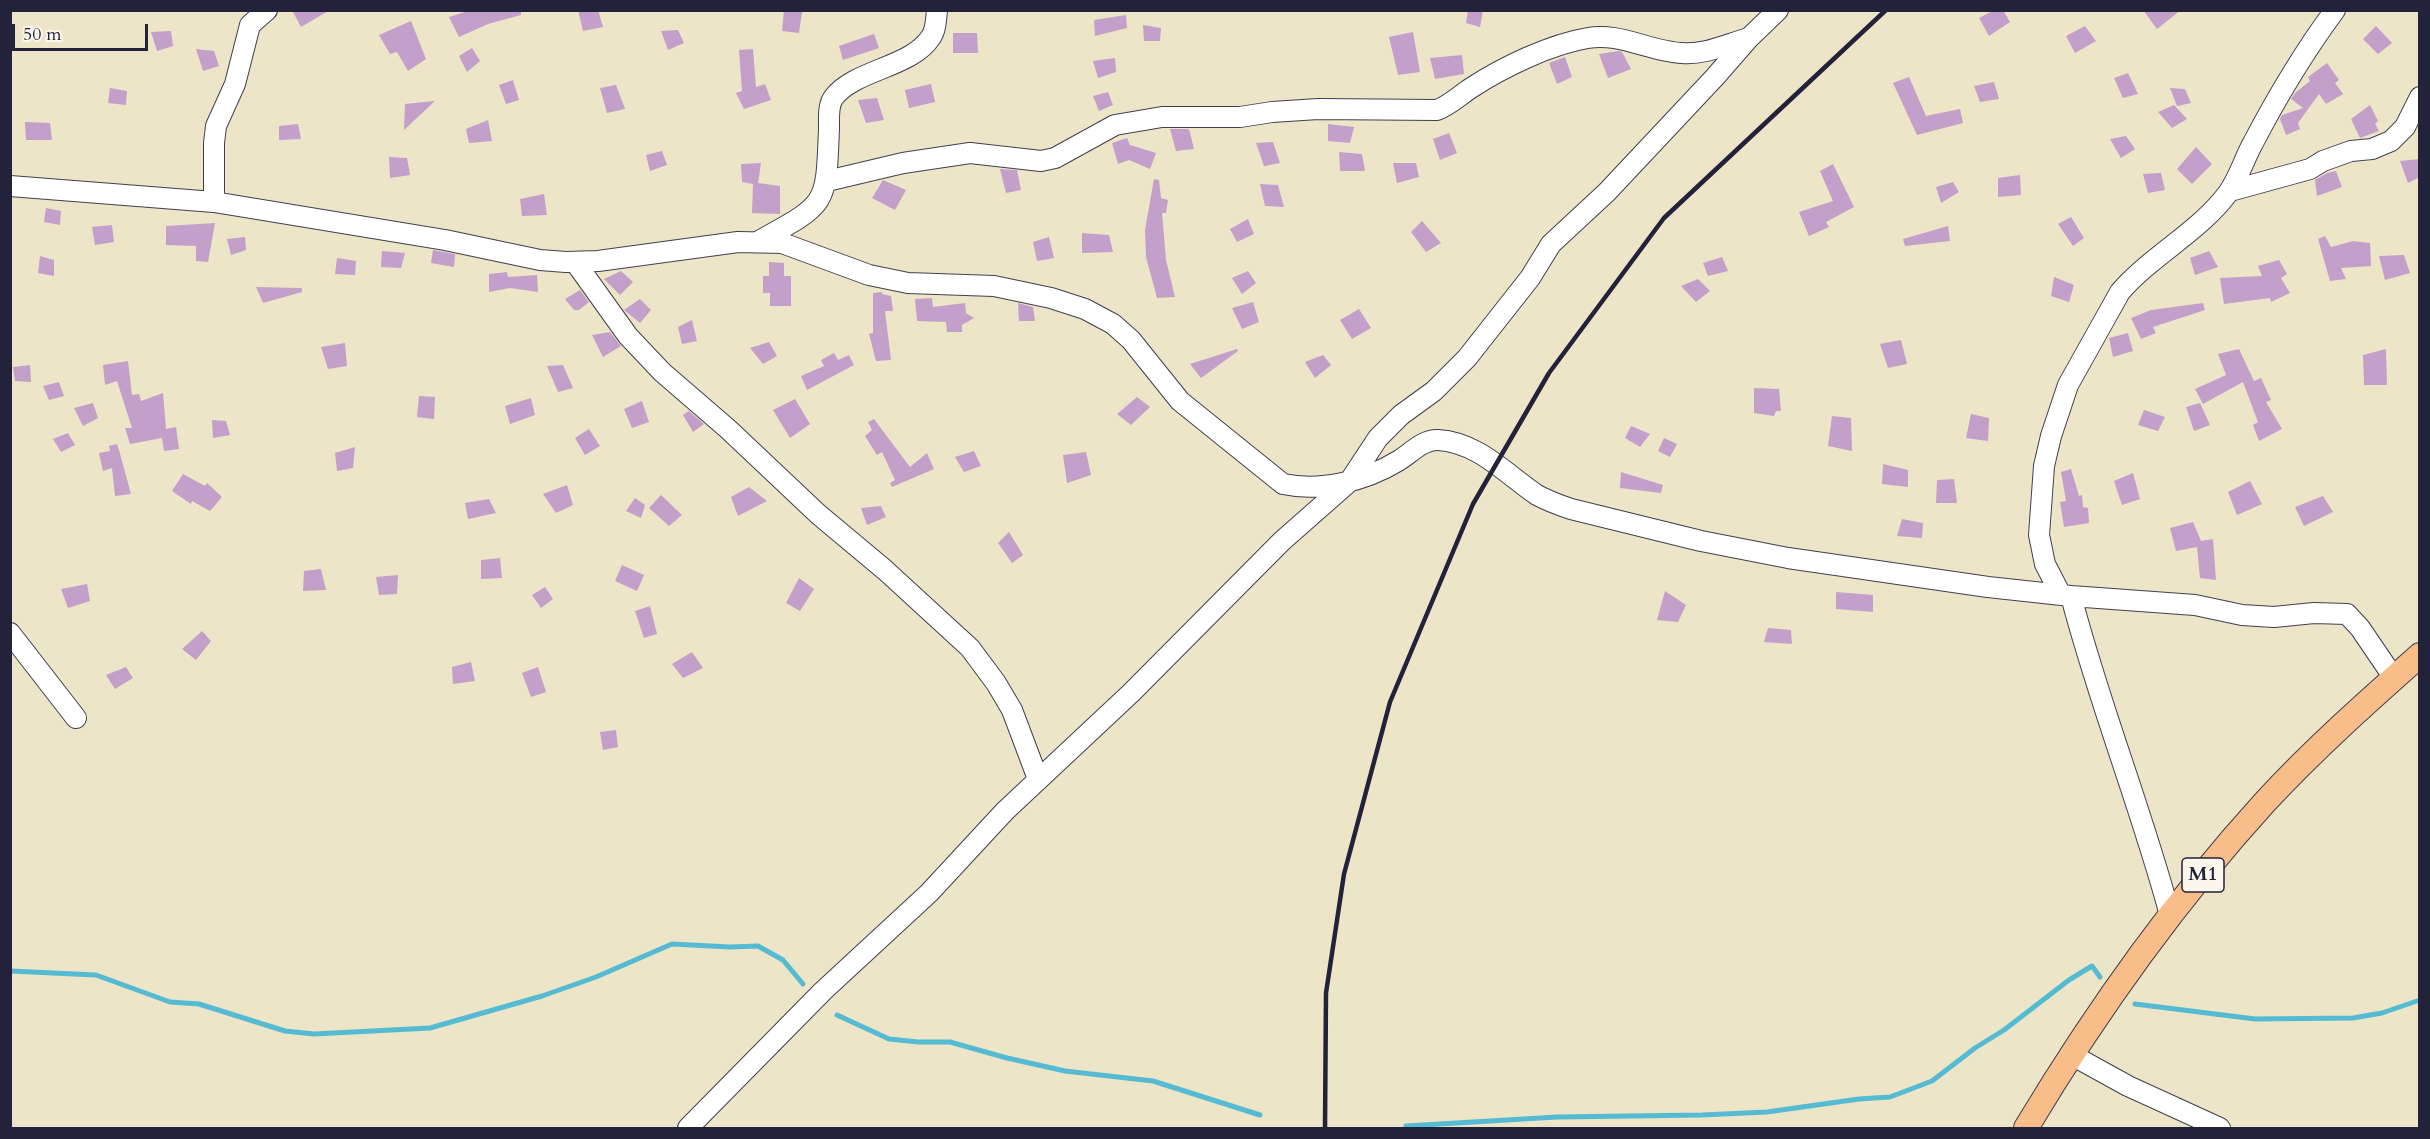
<!DOCTYPE html>
<html>
<head>
<meta charset="utf-8">
<style>
	body { margin:0 }
	#map { position:relative; width:2430px; height:1139px; overflow:hidden; background:#ede5c7; font-family:Cardo,serif }
	canvas { display:block }
	.frame { position:absolute; inset:0; border:12px solid #22223b; pointer-events:none }
	.scale { position:absolute; left:12px; top:24px; width:136px; height:27px; box-sizing:border-box; border:3px solid #22223b; border-top:0; padding-left:8px; font-size:18px; line-height:21px; white-space:nowrap; color:#22223b; -webkit-text-stroke:4px #fbf7ec; paint-order:stroke }
</style>
</head>
<body>
<div id="map">
<canvas width="2430" height="1139"></canvas>
<div class="frame"></div>
<div class="scale">50 m</div>
</div>
<script>
const ctx = document.querySelector('canvas').getContext('2d');
ctx.lineJoin = 'round';
function trace(path, color, width, dash) { ctx.strokeStyle = color; ctx.lineWidth = width; ctx.lineCap = dash ? 'butt' : 'round'; ctx.setLineDash(dash || []); ctx.stroke(path); }
function fill(path, color) { ctx.fillStyle = color; ctx.fill(path, 'evenodd'); }
function write(font, color, halo, rows, align = 'center') {
  ctx.font = font + ' Cardo,serif'; ctx.lineWidth = 5; ctx.setLineDash([]); ctx.textBaseline = 'middle'; ctx.strokeStyle = halo; ctx.fillStyle = color; for (const [text, x, y, turn = 0] of rows) {
    ctx.save(); ctx.translate(x, y); ctx.rotate((+turn || 0) * Math.PI / 180); ctx.textAlign = isNaN(turn) ? turn : align; if (halo) ctx.strokeText(text, 0, 0); ctx.fillText(text, 0, 0); ctx.restore();
  }
}
trace(new Path2D(`
	M10 971 96 975 170 1002 199 1004 285 1031 314 1034 430 1028 542 996 596 977 672 944 730 947 758 946 783 960 803 984
	M2135 1004 2255 1019 2353 1018 2382 1013 2420 1000
	M837 1015 889 1039 918 1042H950L1007 1058 1065 1071 1153 1081 1260 1115
	M1406 1126 1557 1117 1702 1115 1767 1112 1859 1099 1890 1097 1932 1081 1975 1048 2004 1030 2069 980 2092 966 2100 977`), '#55bbd3', 5);
fill(new Path2D(`
	M292 10H330L301 27Z
	M471 10H521V15L488 24 459 37 449 17Z
	M578 10H598L603 27 583 31Z
	M784 10 802 12 799 33 782 31Z
	M1468 10H1483L1480 27 1466 23Z
	M1994 10H2003L2010 22 1989 36 1979 18Z
	M2143 10H2181L2157 29Z
	M1126 15 1127 28 1095 36 1094 20Z
	M411 21 426 59 408 71 397 52 390 54 379 35Z
	M1143 25 1161 28 1160 41H1144Z
	M2085 26 2096 41 2075 53 2066 36Z
	M2376 26 2392 43 2378 54 2363 39Z
	M678 30 684 43 668 50 661 31Z
	M171 31 173 46 157 51 151 32Z
	M1413 32 1420 72 1398 75 1389 37Z
	M953 33H977L978 53H953Z
	M874 34 879 48 843 60 839 46Z
	M472 48 480 61 467 72 459 56Z
	M196 49 214 51 219 66 203 71Z
	M753 49 756 87 765 84 771 100 744 109 736 93 742 91 739 50Z
	M1619 51 1622 52 1631 69 1608 78 1599 54Z
	M1462 55 1464 74 1435 79 1430 58Z
	M1565 57 1572 77 1557 84 1549 63Z
	M1115 58 1116 72 1098 78 1093 61Z
	M2327 63 2339 80 2335 83 2343 94 2326 104 2319 94 2298 123 2300 129 2286 135 2280 119 2282 115 2303 108 2291 99 2295 93 2310 81 2308 77Z
	M2128 73 2138 94 2123 98 2114 78Z
	M1909 77 1926 116 1960 109 1963 123 1917 135 1893 83Z
	M513 80 519 100 506 104 499 85Z
	M1994 82 1999 99 1980 102 1974 86Z
	M931 84 935 102 909 108 905 90Z
	M616 85 625 109 607 113 600 88Z
	M110 88 127 91 126 105 108 103Z
	M2170 88 2185 89 2191 103 2177 106Z
	M1108 92 1113 105 1099 111 1093 96Z
	M877 98 884 120 866 123 858 100Z
	M435 101 404 130 405 104Z
	M2174 105 2187 119 2172 128 2158 112Z
	M2370 105 2378 121 2375 124 2379 131 2360 138 2351 119Z
	M488 120 492 141 469 143 466 129Z
	M25 122 50 123 52 140H26Z
	M298 124 301 139 279 140V126Z
	M1328 124 1354 127 1350 143 1328 141Z
	M1170 129H1189L1194 149 1176 151Z
	M1449 133 1457 153 1440 160 1433 139Z
	M2126 136 2135 149 2121 158 2110 139Z
	M1127 138 1130 145 1156 153 1150 169 1129 160 1118 164 1112 143Z
	M1273 142 1280 163 1264 166 1256 143Z
	M2196 147 2212 164 2192 184 2177 169Z
	M662 151 667 165 650 171 646 155Z
	M1339 152 1362 154 1365 171H1340Z
	M389 157 407 158 410 175 390 178Z
	M2420 159V177L2408 183 2400 161Z
	M761 163 758 183 780 186V214L752 213 753 184 742 182 741 164Z
	M1393 163H1416L1419 177 1397 183Z
	M1833 164 1854 207 1826 222 1829 227 1809 236 1799 212 1833 201 1820 171Z
	M1000 169 1017 170 1021 190 1006 193Z
	M2336 171 2342 187 2317 196 2315 180 2327 173Z
	M2161 173 2165 190 2148 193 2143 174Z
	M2020 175 2021 195 1998 197V178Z
	M1154 179 1159 180 1161 198 1168 200 1166 213H1162L1166 260 1175 297 1157 298 1146 257 1145 230Z
	M883 180 906 190 895 210 872 198Z
	M1953 182 1959 192 1941 203 1936 187Z
	M1260 184 1278 185 1284 207 1265 206Z
	M544 194 547 215 522 216 520 199Z
	M46 208 61 211 60 225 44 222Z
	M2071 217 2084 238 2073 246 2058 224Z
	M1248 219 1254 234 1237 242 1230 229Z
	M1422 221 1441 243 1426 252 1411 232Z
	M215 223 208 262 196 261V246L166 245V226Z
	M112 225 114 242 95 245 92 227Z
	M1948 226 1950 241 1905 246 1903 239Z
	M1082 233 1109 235 1113 252 1082 253Z
	M2325 236 2331 247 2353 241 2370 243 2371 266 2341 268 2346 279 2330 281 2318 239Z
	M245 237 246 250 231 255 227 239Z
	M1049 237 1054 258 1037 261 1033 242Z
	M433 250 455 254 454 267 431 263Z
	M382 251 405 253 401 268 381 267Z
	M2209 251 2218 267 2195 275 2190 258Z
	M2404 255 2410 273 2385 280 2379 256Z
	M40 256 54 260V276L38 273Z
	M1722 257 1728 271 1708 276 1703 263Z
	M337 258 356 261 355 275 335 274Z
	M2279 260 2287 274 2281 278 2290 293 2271 302 2270 298 2224 304 2220 278 2262 276 2258 266Z
	M769 262 784 263V276H791V306H770V293H763V276H769Z
	M621 271 633 282 620 295 604 279Z
	M1248 271 1256 283 1242 294 1232 278Z
	M507 272 508 277 537 275 538 292 510 288 489 292V274Z
	M2054 277 2074 285 2069 302 2051 296Z
	M1698 279 1710 291 1696 302 1681 286Z
	M256 287 302 288V292L263 303Z
	M580 290 589 302 579 310H574L565 299Z
	M882 292V294L891 296 893 311H885L891 360 876 361 869 334 873 333V293Z
	M932 298 933 307 965 303 966 313 974 318 962 325V332H947L946 322 917 321 915 299Z
	M640 299 651 310 640 323 624 310Z
	M1253 302 1259 322 1242 329 1232 308Z
	M1018 303 1033 307 1035 321H1019Z
	M2203 303 2205 310 2153 327 2156 333 2141 339 2131 318 2151 310Z
	M1359 309 1371 328 1352 339 1340 320Z
	M692 320 697 341 682 344 678 327Z
	M610 332 621 346 603 357 592 335Z
	M2128 333 2133 351 2113 357 2109 338Z
	M1901 340 1907 364 1888 368 1880 344Z
	M769 342 777 356 763 364 750 348Z
	M345 343 347 366 328 369 321 347Z
	M1237 349 1238 351 1201 378 1190 364Z
	M2239 349 2254 381 2261 378 2271 400 2266 402 2282 429 2259 441 2253 425 2258 422 2243 382 2203 404 2195 389 2226 375 2218 354Z
	M2386 349 2387 385H2364L2363 355Z
	M834 353 838 360 849 355 854 365 807 390 801 376 824 366 821 360Z
	M1323 355 1331 365 1315 378 1305 362Z
	M128 361 132 395 139 394 141 401 163 393 166 429 176 427 179 449 164 451 162 438 130 444 125 428H132L117 381 105 385 103 365Z
	M30 365 31 382 15 381 13 367Z
	M563 365 573 388 558 392 547 366Z
	M59 382 64 396 49 400 43 386Z
	M1754 388 1779 389 1781 411H1776L1774 416 1754 413Z
	M419 396 435 397 434 419 417 417Z
	M1137 397 1150 407 1131 425 1117 414Z
	M531 398 535 415 510 424 505 406Z
	M795 399 810 424 790 438 773 410Z
	M642 401 649 422 632 428 624 409Z
	M93 403 98 418 83 426 74 408Z
	M2200 403 2210 425 2194 431 2186 407Z
	M2144 410 2165 417 2158 431 2138 425Z
	M689 411 704 424 693 432 683 415Z
	M1971 414 1989 418 1988 441 1966 438Z
	M1832 416 1851 418 1852 451 1828 446Z
	M874 419 910 467 927 453 934 469 892 487 890 483 895 480 882 452 877 455 865 436 872 430 868 422Z
	M212 420 226 421 230 435 213 438Z
	M1631 426 1650 434 1640 447 1625 438Z
	M589 429 600 446 585 455 575 438Z
	M68 433 75 445 61 452 53 439Z
	M1664 438 1677 444 1670 457 1658 451Z
	M117 444 119 450 131 494 115 496 112 468 103 471 99 453 110 451 109 446Z
	M355 447 353 468 337 471 335 453Z
	M974 451 981 466 964 472 955 457Z
	M1086 452 1091 475 1067 483 1063 455Z
	M1883 464 1908 470V487L1882 484Z
	M2071 469 2079 496 2082 495 2083 507 2088 508 2089 523 2064 527 2060 502 2066 501 2061 472Z
	M1621 472 1663 485 1661 493 1620 488Z
	M2133 473 2140 499 2122 505 2114 481Z
	M183 474 205 486 207 483 222 497 210 511 192 501 191 504 172 491Z
	M1954 479 1957 503H1936L1937 480Z
	M2250 481 2262 504 2237 515 2228 492Z
	M567 485 573 505 556 513 543 494Z
	M749 487 767 501 738 516 731 497Z
	M661 495 682 515 669 526 649 508Z
	M2323 496 2333 512 2304 526 2295 507Z
	M635 498 645 505 641 518 626 511Z
	M489 499 496 513 468 519 465 503Z
	M881 506 886 517 867 525 861 508Z
	M1902 519 1923 523 1922 538 1897 536Z
	M2193 522 2201 541 2213 539 2216 580 2200 578 2197 547 2176 551 2170 528Z
	M1009 532 1023 555 1012 563 998 543Z
	M500 558 502 578 481 579V560Z
	M622 565 644 575 637 591 615 581Z
	M321 569 326 590 303 591 304 571Z
	M398 575 397 594 379 595 376 577Z
	M799 578 814 589 800 611 786 603Z
	M87 584 90 601 68 608 61 589Z
	M545 587 553 599 541 608 532 595Z
	M1665 591 1686 605 1678 622 1657 620Z
	M1836 592 1873 595V612L1836 609Z
	M650 606 657 634 644 638 635 611Z
	M1768 628 1791 630 1792 644 1764 642Z
	M202 631 211 641 196 660 182 649Z
	M692 652 703 668 683 678 672 664Z
	M471 662 475 681 453 684 452 667Z
	M126 667 133 678 115 689 106 675Z
	M538 667 546 692 531 697 522 673Z
	M616 730 618 747 603 750 600 732Z`), '#c2a0c9');
const minor = new Path2D(`
	M827 181 903 163 970 153 1041 161 1055 158 1115 125 1162 117H1240L1272 112 1318 109 1437 110C1450 105 1459 96 1471 88 1503 67 1551 44 1588 38 1619 32 1651 52 1682 53 1705 55 1727 44 1749 38
	M10 186 214 202 445 240 540 260 566 262 598 261 738 242 782 243 869 275 908 283 994 286 1051 298 1085 309 1113 324 1131 340 1180 401 1283 484C1321 492 1365 481 1398 461 1410 454 1423 439 1438 440 1478 442 1507 475 1537 495 1548 501 1559 505 1571 509L1701 541 1788 558 1988 587 2071 596 2195 605 2242 615 2274 617 2314 613 2347 614 2360 628 2394 678
	M2230 191 2310 169 2323 161 2351 151 2372 149 2391 141 2405 127 2420 97
	M214 202V143L216 126 235 84 250 25 267 10
	M759 241C828 203 826 206 829 128 829 118 828 104 834 97 856 69 911 68 931 37 936 30 936 19 937 10
	M575 262 628 336 662 372 728 429 818 514 885 570 970 648 996 683 1012 710 1038 779
	M2061 595 2045 564 2039 535 2044 466 2051 436 2068 385 2120 292C2152 255 2199 232 2228 193 2239 178 2244 159 2253 143 2277 97 2304 52 2335 10
	M2071 596C2099 704 2141 807 2170 915
	M10 633 76 718
	M2070 1054 2128 1086 2220 1128
	M688 1128 823 991 929 893 1005 811 1131 693 1282 541 1349 482 1378 438 1401 415 1434 391 1467 358 1530 278 1551 244 1607 192 1715 77 1749 38 1778 10`);
const major = new Path2D(`
	M2026 1128C2095 1013 2174 902 2265 802 2313 750 2367 702 2420 655`);
trace(minor, '#403f50', 22);
trace(major, '#403f50', 26);
trace(minor, '#fff', 20);
trace(major, '#f8bd89', 24);
trace(new Path2D(`
	M1325 1128 1326 993 1344 874 1390 702 1473 504 1549 373 1664 218 1886 10`), '#22223b', 4.5);
for (const [x, y, w] of [
	[2203,875,42]
]) { const box = new Path2D(); box.roundRect(x - w / 2, y - 17, w, 34, 4.5); ctx.fillStyle = '#fbf7ec'; ctx.fill(box); trace(box, '#22223b', 1.5); }
write('bold 20px', '#22223b', null, [
	["M1",2203,875]
]);
</script>
</body>
</html>
